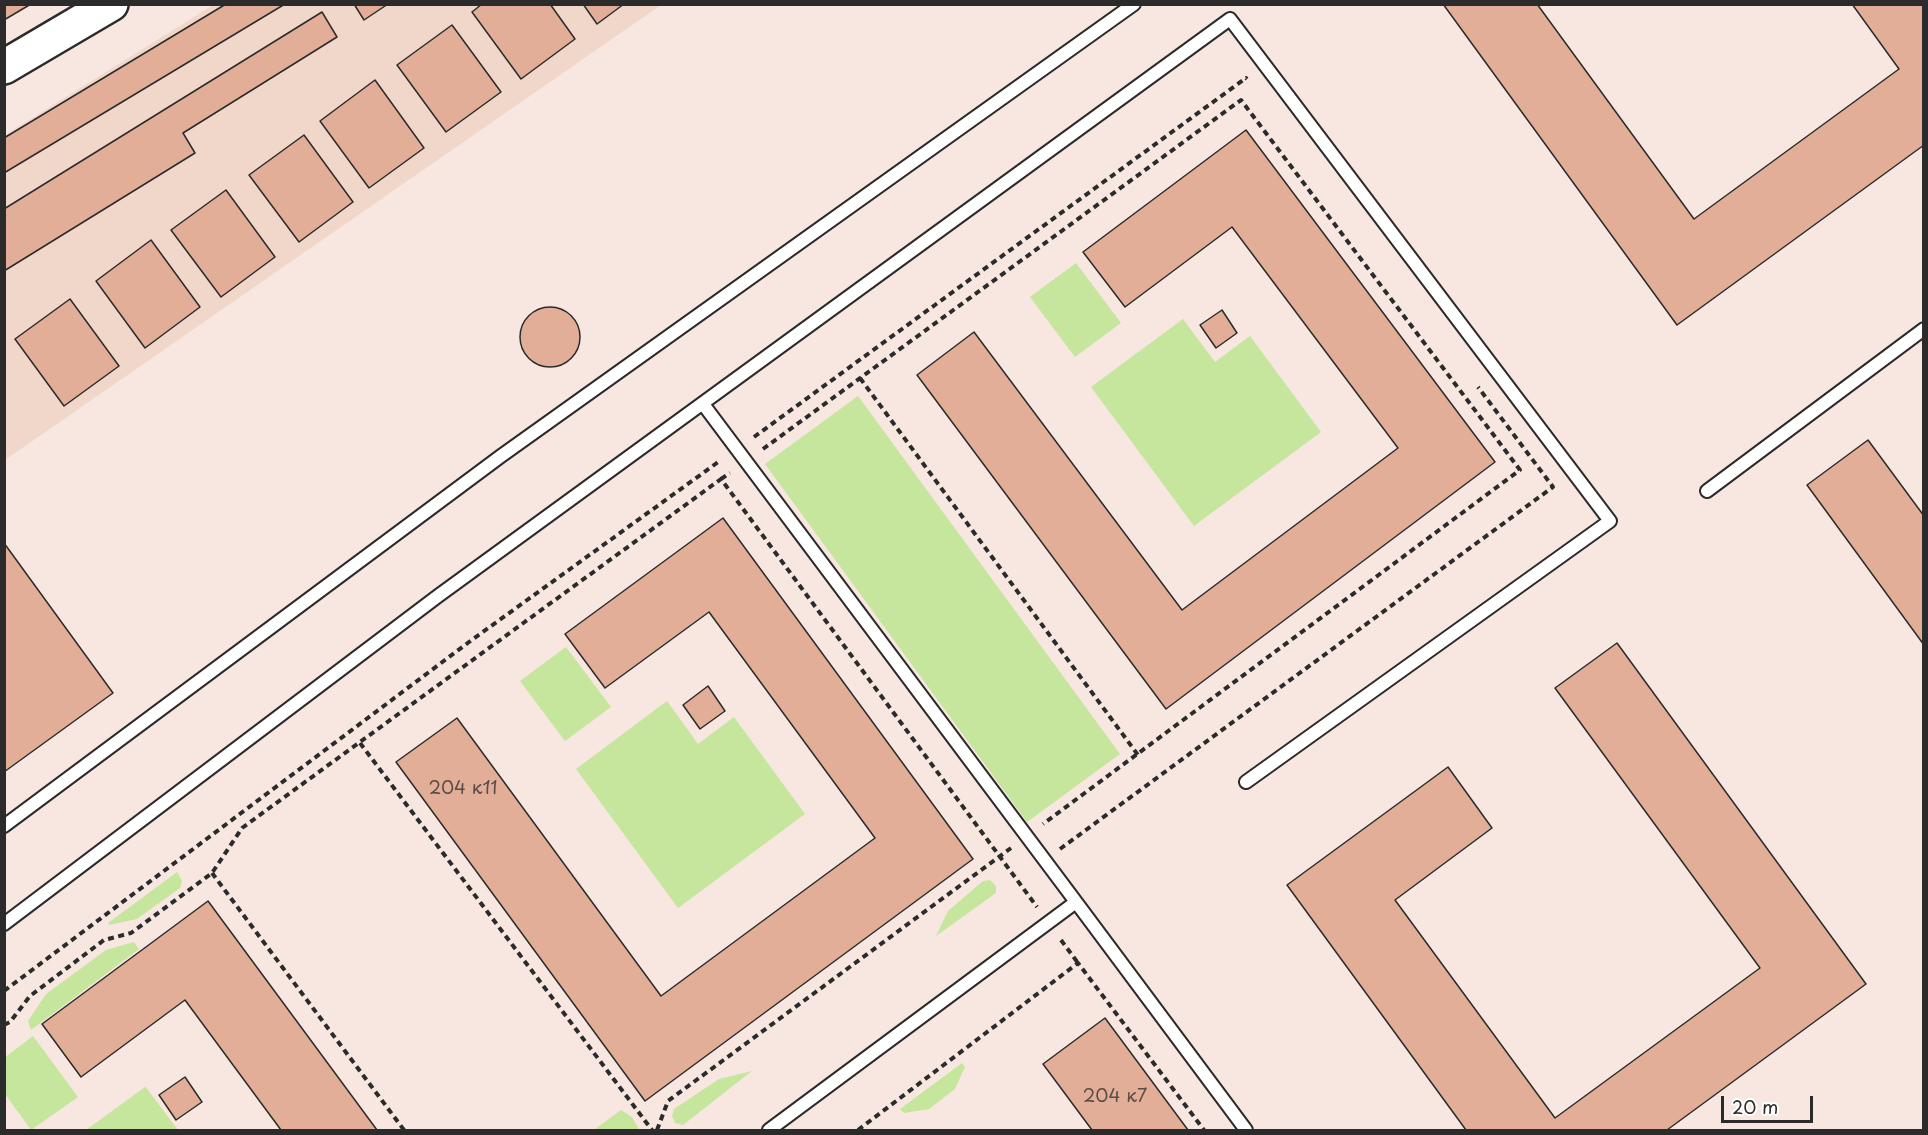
<!DOCTYPE html>
<html>
<head>
<meta charset="utf-8">
<style>
	body { margin:0 }
	#map { position:relative; width:1928px; height:1135px; overflow:hidden; background:#f7e7e0; font-family:"Playpen Sans",sans-serif }
	canvas { display:block }
	.frame { position:absolute; inset:0; border:6px solid #2b2b2b; pointer-events:none }
	.scale { position:absolute; left:1721px; top:1096px; width:92px; height:27px; box-sizing:border-box; border:3px solid #2b2b2b; border-top:0; padding-left:8px; font-size:18px; line-height:21px; white-space:nowrap; color:#2b2b2b; -webkit-text-stroke:4px #fff; paint-order:stroke }
</style>
</head>
<body>
<div id="map">
<canvas width="1928" height="1135"></canvas>
<div class="frame"></div>
<div class="scale">20 m</div>
</div>
<script>
const ctx = document.querySelector('canvas').getContext('2d');
ctx.lineJoin = 'round';
function fill(path, color) { ctx.fillStyle = color; ctx.fill(path, 'evenodd'); }
function trace(path, color, width, dash) { ctx.strokeStyle = color; ctx.lineWidth = width; ctx.lineCap = dash ? 'butt' : 'round'; ctx.setLineDash(dash || []); ctx.stroke(path); }
function write(font, color, halo, rows, align = 'center') {
  ctx.font = font + ' "Playpen Sans",sans-serif'; ctx.lineWidth = 4.5; ctx.setLineDash([]); ctx.textBaseline = 'middle'; ctx.strokeStyle = halo; ctx.fillStyle = color; for (const [text, x, y, turn = 0] of rows) {
    ctx.save(); ctx.translate(x, y); ctx.rotate((+turn || 0) * Math.PI / 180); ctx.textAlign = isNaN(turn) ? turn : align; if (halo) ctx.strokeText(text, 0, 0); ctx.fillText(text, 0, 0); ctx.restore();
  }
}
fill(new Path2D(`
	M213 5H661L5 460V135Z`), '#f1d6ca');
fill(new Path2D(`
	M1076 263 1121 323 1075 357 1030 297Z
	M1183 319 1215 362 1250 336 1321 432 1194 526 1091 387Z
	M858 396 1120 754 1027 822 765 464Z
	M566 647 611 707 565 741 520 681Z
	M667 701 698 744 734 717 805 814 678 908 576 769Z
	M177 872 182 881 180 888 137 919 109 925 108 923Z
	M990 880 996 886V893L936 936 948 911 983 881Z
	M134 942 139 949 31 1030 28 1021 46 994 106 950Z
	M33 1036 78 1097 31 1130 5 1094 4 1058Z
	M962 1063 965 1067 955 1089 929 1109 904 1113 900 1109Z
	M752 1071 683 1125 675 1123 672 1116 674 1109 719 1079Z
	M145 1086 178 1130H86L145 1087Z
	M621 1110 632 1117 639 1129 594 1130Z`), '#c6e59d');
const building = new Path2D(`
	M4 4H31L4 20Z
	M226 4H285L4 173V138Z
	M354 4H388L364 20Z
	M482 4H550L575 39 521 79 472 12Z
	M583 4H624L597 24Z
	M1443 4H1537L1694 219 1899 69 1852 4H1924V145L1677 325Z
	M322 12 337 37 183 133 195 153 4 271V209Z
	M452 25 501 92 446 132 397 65Z
	M375 80 424 148 369 188 320 121Z
	M1246 130 1495 462 1166 709 917 375 974 332 1182 610 1398 448 1232 227 1125 307 1083 252Z
	M304 135 353 202 299 242 249 175Z
	M226 190 275 257 221 297 171 230Z
	M151 240 200 307 145 348 96 281Z
	M70 299 119 366 64 406 15 339Z
	M520 337a30 30 0 1 1 60 0a30 30 0 1 1-60 0Z
	M1222 310 1237 333 1216 348 1200 325Z
	M1868 440 1924 516V645L1807 485Z
	M723 518 973 859 645 1101 396 762 457 718 661 996 875 838 709 612 605 688 565 634Z
	M4 543 113 693 4 772Z
	M1617 643 1866 984 1667 1130H1466L1287 885 1448 767 1492 828 1395 900 1555 1118 1760 968 1555 688Z
	M708 686 725 711 700 729 683 705Z
	M208 901 377 1130H281L185 1000 81 1077 42 1024Z
	M1105 1018 1188 1130H1092L1043 1064Z
	M185 1077 202 1102 176 1120 159 1095Z`);
fill(building, '#e3ae97');
trace(building, '#2b2b2b', 1.5);
const lane = new Path2D(`
	M703 404 1076 902 1246 1130
	M1707 491 1924 329
	M4 826 501 456 1134 4
	M4 924 438 596 1230 19 1610 521 1246 782
	M769 1130 1076 902`);
const secondary = new Path2D(`
	M4 67 111 4`);
trace(lane, '#2b2b2b', 16);
trace(secondary, '#2b2b2b', 38);
trace(new Path2D(`
	M860 378 1138 755
	M754 437 1246 78 1247 79
	M763 449 1241 100 1520 470 1043 824
	M721 479 730 473
	M360 743 652 1130
	M1060 849 1553 487 1478 387
	M212 873 404 1130
	M1061 940 1078 963
	M4 991 469 642 721 460
	M4 1025 10 1022 30 996 104 940 131 933 212 873 242 828 721 479 1037 907
	M657 1130 668 1101 1011 848
	M858 1130 1078 963 1204 1130`), '#2b2b2b', 4, [6, 4.5]);
trace(lane, '#fff', 12);
trace(secondary, '#fff', 33);
write('18px', '#594c46', null, [
	["204 к11",463,789],
	["204 к7",1115,1097]
]);
</script>
</body>
</html>
